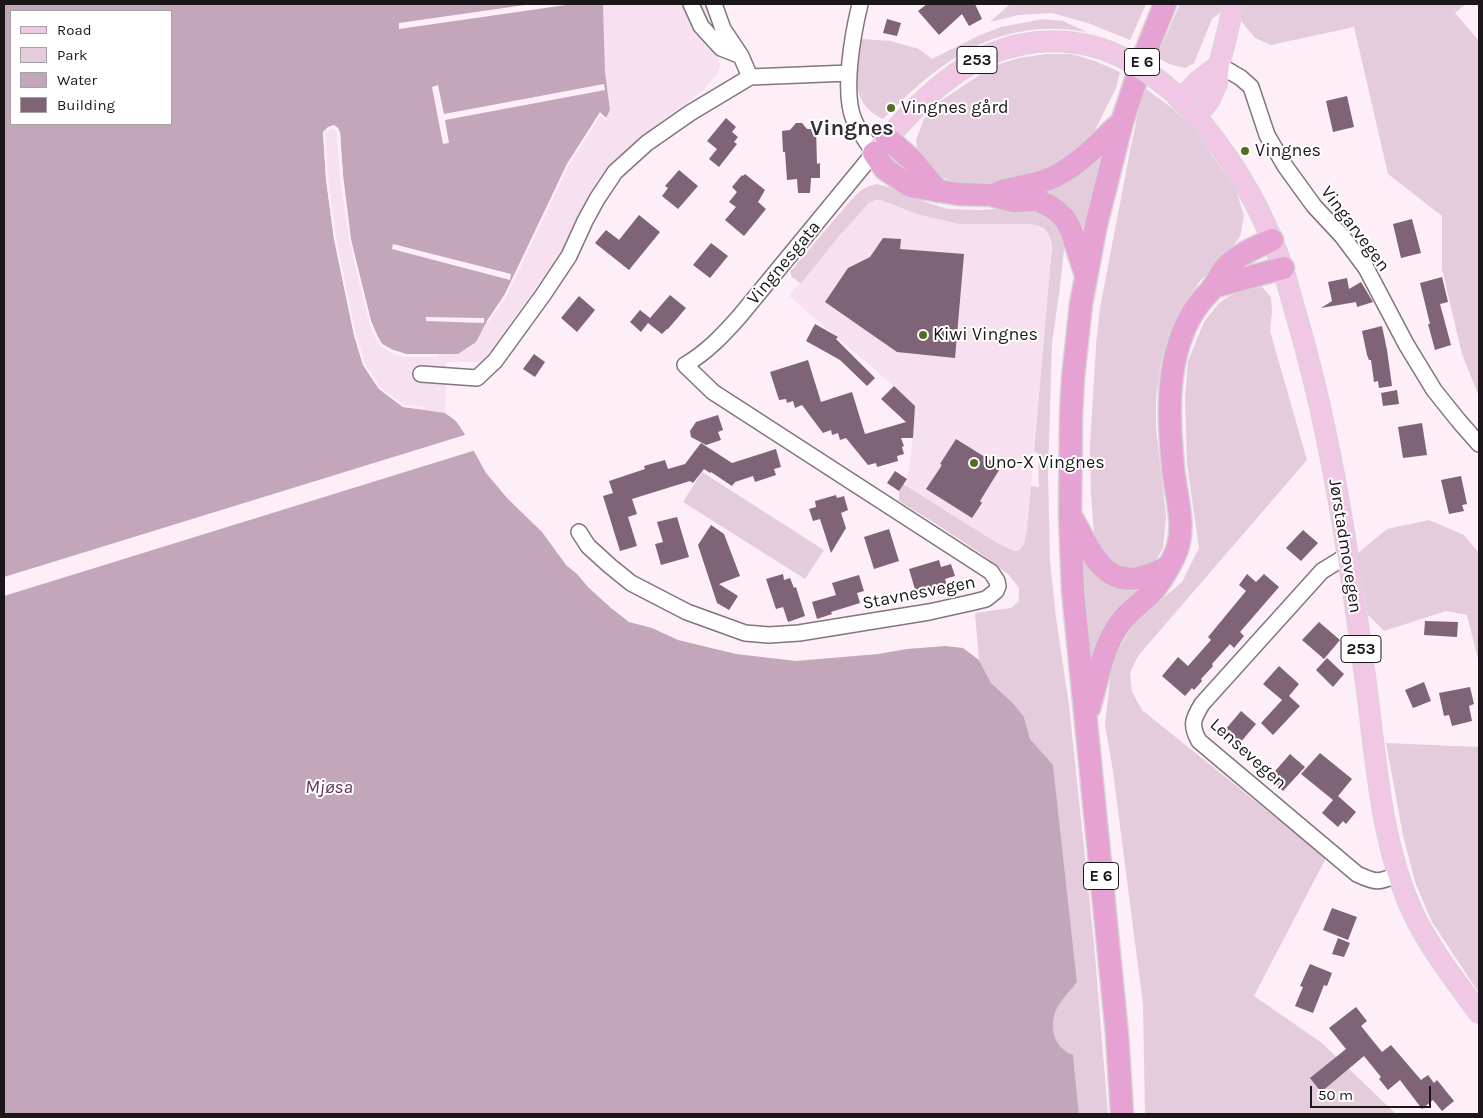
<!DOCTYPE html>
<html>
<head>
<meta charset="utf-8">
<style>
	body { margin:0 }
	#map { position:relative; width:1483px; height:1118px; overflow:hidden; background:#fdeef8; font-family:Karla,sans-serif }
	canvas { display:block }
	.frame { position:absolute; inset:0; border:5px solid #1b161a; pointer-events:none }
	.legend { position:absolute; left:10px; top:10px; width:162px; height:115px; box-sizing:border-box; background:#fff; border:1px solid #a4a2a3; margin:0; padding:6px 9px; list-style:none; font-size:15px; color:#1b161a }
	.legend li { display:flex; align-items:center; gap:10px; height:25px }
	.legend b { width:25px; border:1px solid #a4a2a3 }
	.scale { position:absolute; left:1310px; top:1086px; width:121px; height:22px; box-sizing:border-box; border:2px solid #1b161a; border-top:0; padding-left:6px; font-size:15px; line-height:18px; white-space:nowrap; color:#1b161a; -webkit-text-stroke:4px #fff; paint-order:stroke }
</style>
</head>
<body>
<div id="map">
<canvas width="1483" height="1118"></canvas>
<div class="frame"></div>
<ul class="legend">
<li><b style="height:6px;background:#f0c7e5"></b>Road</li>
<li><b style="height:14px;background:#e5ccdd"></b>Park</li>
<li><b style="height:14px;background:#c4a6bb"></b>Water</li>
<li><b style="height:14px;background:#7f6376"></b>Building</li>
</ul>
<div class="scale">50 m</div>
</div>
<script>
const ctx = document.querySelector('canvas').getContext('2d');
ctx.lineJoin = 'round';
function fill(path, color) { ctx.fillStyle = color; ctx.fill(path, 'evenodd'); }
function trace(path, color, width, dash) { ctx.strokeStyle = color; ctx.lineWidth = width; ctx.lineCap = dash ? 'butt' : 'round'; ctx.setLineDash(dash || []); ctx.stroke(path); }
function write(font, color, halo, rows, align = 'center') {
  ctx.font = font + ' Karla,sans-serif'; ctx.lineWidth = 4; ctx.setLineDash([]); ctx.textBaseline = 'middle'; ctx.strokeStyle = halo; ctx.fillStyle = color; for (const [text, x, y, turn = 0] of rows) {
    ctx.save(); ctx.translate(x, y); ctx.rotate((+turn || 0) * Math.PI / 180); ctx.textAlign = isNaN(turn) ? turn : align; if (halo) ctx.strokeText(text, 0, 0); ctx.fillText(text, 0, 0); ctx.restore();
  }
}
fill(new Path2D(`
	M603 4H706L720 65 717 74 702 92 672 113 612 162 570 240 483 362H446L445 413 403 407 379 389 363 365 334 239 323 132 334 125 476 342 567 164 600 112 606 118 610 110 605 72Z
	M877 197 1030 222 1049 233 1052 257 1034 446 1026 551 1015 554 905 495 913 438 915 406 894 386 789 296 866 202Z`), '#f7e1f0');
fill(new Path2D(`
	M1010 4H1146L1130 40 1088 23 1052 13 1018 15 990 22Z
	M1180 4H1224L1221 12 1212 19 1194 63 1185 68 1169 64 1157 57Z
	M1245 4H1466L1455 13 1479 41V397L1462 354 1442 269V216L1388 174 1354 27 1271 45 1255 38 1241 21Z
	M1043 19 1063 21 1087 32C1000 16 941 59 883 119 848 103 856 70 861 39L891 41 919 49 932 59 978 36 1001 27Z
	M1046 54H1071L1095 61 1120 72 1116 88 1094 132 1061 164 1006 182 989 183 956 182 944 178 934 172 918 153 916 141 919 132 924 119 942 100 993 66 1019 58Z
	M1146 89 1172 108 1194 129 1236 190 1244 216 1240 237 1222 260 1200 281 1182 307 1169 333 1161 364 1156 398V428L1166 517 1163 548 1157 558 1148 566 1128 573 1102 556 1094 534 1091 494 1090 446 1096 345 1100 308 1130 151 1139 108Z
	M1100 154V159L1082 234 1041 190Z
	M877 184 892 188 916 199 948 209 979 210 1009 208 1035 209 1058 225 1063 240 1064 249 1060 287 1052 343 1048 474 1050 561 1056 618 1069 705 1094 943 1108 1114H1079L1073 1056C1053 1048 1049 1027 1057 1008 1062 999 1071 990 1077 982L1053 766 1030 739 1024 717 1013 703 991 683 979 660 975 613 1011 608 1019 601V588L1009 575 980 553 938 525 899 501V491L903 484 997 543 1014 551H1018L1024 545 1027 529 1031 486 1039 487 1038 454 1034 451 1052 248C1050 232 1047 228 1031 224H959L917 214 881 200H875L869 203 839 236 802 282 800 283 792 277 790 272 852 199C860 191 865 186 877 184Z
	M1262 287 1271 297 1272 311 1270 331 1307 460 1138 656 1130 673 1132 692 1142 710 1326 858 1254 996 1322 1043 1396 1114H1145L1143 1005 1113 771 1105 725 1112 661 1135 622 1182 582 1199 548 1187 464 1185 397 1188 361 1204 322 1219 303 1239 290Z
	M702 472 824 550 805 579 683 502Z
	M1429 520 1464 535 1479 553V663L1467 615 1446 611 1384 631 1368 615 1358 553 1387 529Z
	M1083 560 1086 563 1146 588 1091 662 1085 596Z
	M1386 743 1479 747V993L1432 922 1415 882 1403 835Z`), '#e5ccdd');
fill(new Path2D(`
	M4 4H603L605 72 610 110 606 118 600 113 567 164 505 294 487 321 476 342 458 354H406L393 350 382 344 377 335 371 321 351 240 343 176 340 132 334 125 323 132 326 179 334 239 354 335 363 365 379 389 403 407 445 413 456 421 464 433 486 473 507 498 542 532 566 565 577 574 588 587 611 608 629 622 652 628 678 640 736 654 796 661 878 654 907 649 945 646 963 648 979 660 991 683 1013 703 1024 717 1030 739 1053 765 1077 982C1071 990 1062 999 1057 1008 1049 1026 1053 1048 1073 1055L1079 1114H4ZM11 11H171V124H11Z`), '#c4a6bb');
fill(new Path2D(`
	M532 4H573L399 29V23Z
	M604 84 605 90 445 120 449 143 443 144 432 87 438 85 444 114Z
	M600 112 608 120H605L600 116 569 165 507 295 489 322 487 321 505 294 567 164Z
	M334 125 338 128 340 132 343 176 351 240 371 321 377 335 382 344 393 350 406 354H437V357H405L392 353 381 346 374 336 369 322 349 240 340 176 337 133 333 128 329 130 325 133 328 178 336 238 356 335 365 364 381 388 404 405 425 407 421 409 403 407 379 389 363 365 354 335 334 239 326 179 323 132 328 127Z
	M393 244 511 274 510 280 392 249Z
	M426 317 482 318H484V323L426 321Z
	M468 434 476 450 4 596V577Z`), '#fdeef8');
fill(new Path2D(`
	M927 4H975L982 19 969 26 962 14 939 35 918 11Z
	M887 19 901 23 897 36 883 33Z
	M1347 96 1354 127 1333 132 1326 101Z
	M726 118 736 127 732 132 738 137 734 142 737 144 719 167 709 159 717 149 707 141Z
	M796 123H802L807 129H816L817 164 820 163V178H811L810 193H798L797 179 787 180 785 152H783L782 131 790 130Z
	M679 170 698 186 678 209 662 196 668 188 665 186Z
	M745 174 765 190 758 202 766 209 744 236 725 220 736 207 729 202 737 192 732 187 742 175 743 176Z
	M639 215 660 232 629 270 595 243 606 230 619 240Z
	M1412 219 1421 253 1401 258 1393 224Z
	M883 238 901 239 900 249 964 254 955 358 897 352 825 302 848 268 870 257Z
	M711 243 728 256 710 278 693 265Z
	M1442 277 1448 302 1440 304 1451 345 1435 350 1428 324H1430L1420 283Z
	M1347 278 1349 289 1361 282 1373 302 1357 307 1356 302 1321 308 1332 301 1328 282Z
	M670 295 686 308 668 329H667L662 334 648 323 641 332 630 322 640 310 650 318Z
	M579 296 595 310 577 332 561 318Z
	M815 324 838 337 836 339 875 378 867 386 840 360 806 341Z
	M1382 326 1387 350 1392 386 1379 388 1378 381 1374 382 1371 360H1369L1367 355 1362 331Z
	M534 354 545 362 535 377 523 369Z
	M808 360 821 402 852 392 865 434 906 422 881 399 894 386 915 406 913 438H901L904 446 902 447 904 454 897 456 898 461 877 467 876 463 868 465 846 438 840 440 838 433 832 435 831 430 823 433 802 405 795 408 793 401 787 403 786 399 779 400 770 372Z
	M1397 390 1399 404 1383 406 1381 393Z
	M718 415 723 430 718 432 721 440 706 445 691 437 690 431 696 422Z
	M1422 423 1427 455 1403 458 1398 427Z
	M956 439 1001 467 980 501 982 503 972 518 926 489 942 465 940 464Z
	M701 443 732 463 776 449 781 467 774 469 776 475 755 482 753 476 735 482 732 486 711 472 710 473 704 469 693 483 690 481 632 499 637 514 628 517 637 546 620 551 603 496 613 493 609 481 645 469 644 466 665 460 668 469 685 464Z
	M895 471 907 479 899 491 887 483Z
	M1461 476 1467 504 1462 505 1464 511 1449 514 1441 480Z
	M836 495 837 498 844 496 848 510 841 513 846 528 831 553 820 519 813 521 809 509 816 507 815 501Z
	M677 517 689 557 661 565 655 544 663 542 657 522Z
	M711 525 724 534 740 576 719 584 738 596 729 610 717 603 698 545Z
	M889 529 899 561 874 569 864 537Z
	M1303 530 1318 543 1301 561 1286 548Z
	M939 560 941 567 951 564 955 576 945 579 947 586 917 596 909 569Z
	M783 574 784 580 790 578 794 588 796 587 805 616 788 622 783 607 776 609 766 579Z
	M1247 574 1256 582 1264 574 1279 587 1240 632 1244 636 1234 648 1230 644 1212 664 1213 666 1201 679 1202 681 1194 690 1192 688 1185 696 1162 676 1178 657 1188 666 1211 640 1208 637 1246 591 1239 585Z
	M859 575 864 591 857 593 860 603 831 612 832 614 817 619 812 602 836 595 832 583Z
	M1425 621 1458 622 1457 637 1424 635Z
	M1319 622 1340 640 1324 659 1302 640Z
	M1327 658 1344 674 1333 687 1316 670Z
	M1279 666 1299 684 1289 696 1300 706 1273 735 1261 723 1282 700 1263 684Z
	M1424 682 1431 701 1413 708 1405 690Z
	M1470 687 1474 704 1469 706 1472 721 1452 726 1449 715 1444 716 1439 693Z
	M1241 711 1256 724 1240 743 1225 730Z
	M1320 753 1352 779 1338 796 1356 812 1346 824 1343 821 1338 827 1322 813 1333 800 1301 774Z
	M1290 754 1305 767 1283 791 1269 778Z
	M1332 908 1357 917 1348 940 1323 930Z
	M1338 938 1350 943 1344 957 1332 954Z
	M1310 964 1332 973 1327 986 1324 985 1313 1013 1295 1006 1303 987 1300 986Z
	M1356 1007 1367 1021 1361 1026 1382 1052 1391 1045 1421 1080 1428 1075 1434 1083 1437 1080 1454 1101 1442 1111 1433 1100 1422 1109 1400 1080 1388 1090 1379 1079 1381 1077 1364 1056 1321 1092 1310 1078 1346 1049 1329 1028Z`), '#7f6376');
const minor = new Path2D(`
	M691 4 701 26 721 48 741 56
	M1219 65 1241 78 1251 87 1267 135 1285 166 1314 206 1342 236 1366 268 1406 344 1434 390 1458 420 1479 444
	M750 77 849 73
	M421 374 477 378 495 361 543 295 569 256 585 221 597 199 615 172 647 143 690 113 750 77 741 56 723 29 714 4
	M579 532 588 546 610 566 631 583 687 612 745 633 769 635 799 633 929 612 974 602 986 599 996 591 998 586 997 581 991 572 713 392 685 365C707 352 723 335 739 317L874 153C867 142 859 132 854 120 842 92 853 33 860 4
	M1348 555 1322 571 1202 704C1193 719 1190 725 1199 741L1357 874C1376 883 1379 883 1398 874`);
const major = new Path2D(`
	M1174 93C1202 121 1226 152 1246 187 1261 212 1273 241 1283 268 1287 282 1291 297 1295 311 1332 435 1350 563 1367 691 1376 762 1381 837 1409 904 1426 944 1454 979 1479 1013
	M1180 100 1197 82 1219 65
	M1197 117 1210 99 1217 83 1219 65 1224 46 1234 4
	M878 149C894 131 910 112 928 96 975 52 1029 31 1092 46`);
const highway = new Path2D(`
	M887 138 913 161 938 191
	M874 153 885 169 910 186 958 194 991 195 1014 201 1037 200 1048 205 1057 211 1065 219 1071 230 1085 272
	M999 192C1016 187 1033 185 1049 179 1078 167 1099 142 1122 122
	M1213 287 1283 268
	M1072 518C1088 545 1102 588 1142 577 1151 575 1159 571 1168 567
	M1089 708C1098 679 1102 647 1120 623 1128 612 1140 604 1150 594 1159 585 1175 558 1178 546 1185 520 1175 493 1173 467 1168 415 1165 355 1195 309 1200 302 1206 295 1212 289 1218 281 1221 270 1229 264 1241 253 1257 247 1272 240
	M1122 1114 1117 1034 1073 591 1070 515 1071 416 1073 378 1081 304 1096 225 1122 122 1143 59 1165 4`);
trace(minor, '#83757f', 18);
trace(major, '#d6d5d6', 22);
trace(highway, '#d6d5d6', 25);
trace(minor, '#fff', 15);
trace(major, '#f0c7e5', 20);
trace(highway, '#e6a2d3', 22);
const majorBridge = new Path2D(`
	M1092 46C1123 54 1150 72 1174 93`);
trace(majorBridge, '#d6d5d6', 22, []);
trace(majorBridge, '#f0c7e5', 20);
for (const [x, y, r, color] of [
	[891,108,5,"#526e23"],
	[1245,151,5,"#526e23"],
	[923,335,5,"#526e23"],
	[974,463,5,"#526e23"]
]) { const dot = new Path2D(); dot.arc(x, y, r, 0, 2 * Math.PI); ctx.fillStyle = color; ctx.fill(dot); trace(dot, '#fff', 2); }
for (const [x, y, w] of [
	[977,60,40],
	[1142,62,35],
	[1361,649,40],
	[1101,876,35]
]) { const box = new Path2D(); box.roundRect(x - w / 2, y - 13.5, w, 27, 4); ctx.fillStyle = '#fff'; ctx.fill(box); trace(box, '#1b161a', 1); }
write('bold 16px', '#1b161a', null, [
	["253",977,60],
	["E 6",1142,62],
	["253",1361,649],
	["E 6",1101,876]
]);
write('18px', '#1b161a', '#fff', [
	["Vingnes gård",901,108],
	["Vingnes",1255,151],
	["Kiwi Vingnes",933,335],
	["Uno-X Vingnes",984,463]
], 'left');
write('18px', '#1b161a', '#fff', [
	["Vingarvegen",1355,229,53],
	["Vingnesgata",784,263,-50],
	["Jørstadmovegen",1345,546,81],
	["Stavnesvegen",919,593,-11],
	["Lensevegen",1248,754,42]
]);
write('italic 19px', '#603655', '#fff', [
	["Mjøsa",329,788]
]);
write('bold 22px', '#372c34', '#fff', [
	["Vingnes",852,129]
]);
</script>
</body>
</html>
